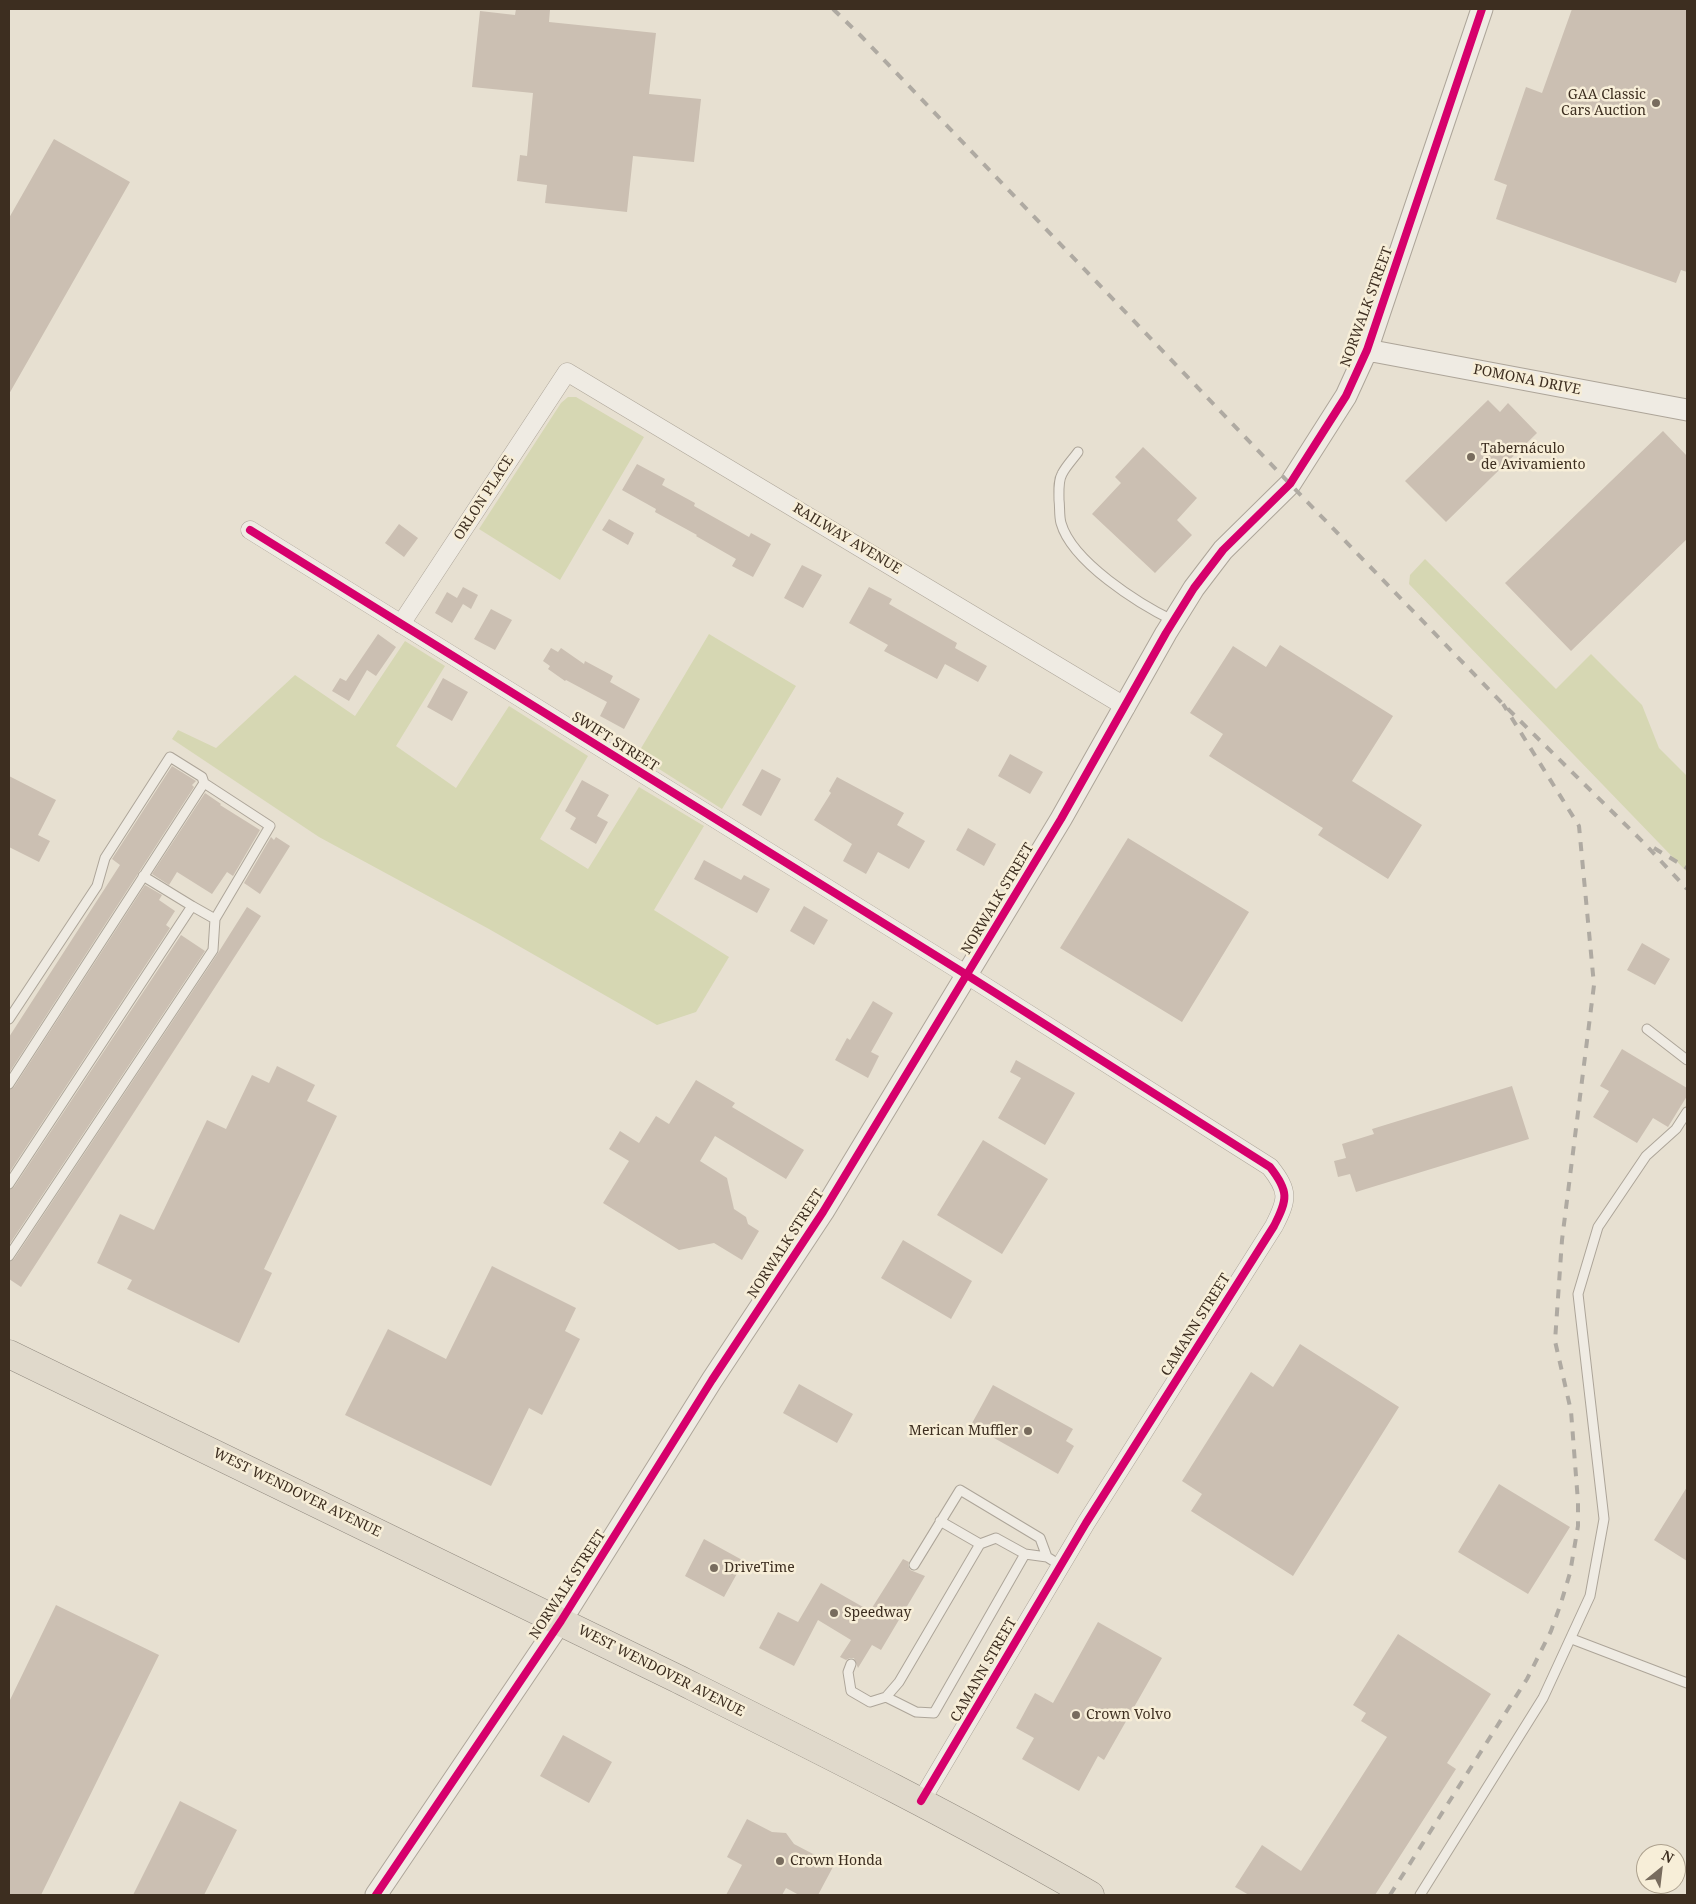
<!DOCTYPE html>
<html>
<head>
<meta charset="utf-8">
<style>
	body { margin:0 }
	#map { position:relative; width:1696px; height:1904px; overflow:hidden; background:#e7e0d1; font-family:"Noto Serif",serif }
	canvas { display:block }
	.frame { position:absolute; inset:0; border:10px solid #3d2e20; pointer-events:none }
	.north { position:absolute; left:1636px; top:1844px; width:50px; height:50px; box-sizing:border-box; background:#f7eed8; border:1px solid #ada18e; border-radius:50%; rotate:29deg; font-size:14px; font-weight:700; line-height:20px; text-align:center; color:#3d2e20 }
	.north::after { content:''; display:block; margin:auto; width:18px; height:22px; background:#786c5e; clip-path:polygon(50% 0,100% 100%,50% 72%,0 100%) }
</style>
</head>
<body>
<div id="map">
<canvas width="1696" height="1904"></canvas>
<div class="frame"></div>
<div class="north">N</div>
</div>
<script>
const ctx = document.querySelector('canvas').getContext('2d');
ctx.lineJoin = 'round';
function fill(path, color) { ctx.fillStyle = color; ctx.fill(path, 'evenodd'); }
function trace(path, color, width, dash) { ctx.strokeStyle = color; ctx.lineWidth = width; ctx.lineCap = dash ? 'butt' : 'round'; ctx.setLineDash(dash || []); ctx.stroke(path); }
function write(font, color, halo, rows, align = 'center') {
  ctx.font = font + ' "Noto Serif",serif'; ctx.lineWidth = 5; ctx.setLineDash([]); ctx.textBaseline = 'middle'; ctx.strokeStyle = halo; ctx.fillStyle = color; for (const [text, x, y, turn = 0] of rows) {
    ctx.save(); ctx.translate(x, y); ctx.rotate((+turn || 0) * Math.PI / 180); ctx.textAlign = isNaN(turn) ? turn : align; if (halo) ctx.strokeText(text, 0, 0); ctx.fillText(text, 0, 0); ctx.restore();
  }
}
fill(new Path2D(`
	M568 397H576L644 437 560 580 479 529 561 403Z
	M1425 559 1556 689 1591 654 1642 705 1659 748 1687 776V872L1409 584 1410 575Z
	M709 634 796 686 722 809 637 755Z
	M405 641 445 666 396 746 456 788 509 706 588 756 540 839 588 869 639 787 704 826 654 910 729 957 696 1012 657 1025 489 929 319 837 172 739 178 730 216 748 295 675 355 716Z`), '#d6d7b3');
fill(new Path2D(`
	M516 9 550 10 549 22 656 33 649 94 701 99 694 162 633 156 627 212 545 203 547 185 517 181 520 155 527 156 533 93 472 87 480 11 515 15Z
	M1572 9H1687V272L1681 270 1676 283 1496 219 1507 185 1494 180 1526 87 1542 93Z
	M54 139 130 182 9 394V218Z
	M1488 400 1500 412 1508 403 1537 433 1446 522 1405 481Z
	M1663 431 1687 456V539L1571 651 1505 583Z
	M1143 447 1197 498 1177 520 1192 535 1155 573 1092 514 1121 483 1115 477Z
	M637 464 665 479 662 485 695 503 694 506 749 537 751 533 771 544 753 577 732 566 736 559 696 536 697 535 655 512 656 509 622 490Z
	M609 519 634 533 628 545 602 530Z
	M399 524 418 538 404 557 385 543Z
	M802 565 822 575 803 608 784 598Z
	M463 587 478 595 471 609 463 604 452 623 435 613 447 592 457 598Z
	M869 587 892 599 889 604 957 643 955 648 987 666 978 682 945 664 937 679 884 651 888 645 849 623Z
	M491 609 512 620 495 650 474 639Z
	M378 634 396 647 376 676 367 670 349 701 332 691 340 678 346 681Z
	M1280 645 1393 716 1352 781 1422 825 1388 879 1318 835 1323 828 1209 756 1223 734 1190 713 1233 646 1266 667Z
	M551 648 558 652 561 648 584 664 585 661 613 676 610 682 640 699 624 729 600 716 607 702 566 680 565 681 548 669 550 666 543 661Z
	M443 678 468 692 452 721 427 707Z
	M1010 754 1043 772 1030 794 998 776Z
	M172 766 196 781 192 785 194 787 9 1073V1037L120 865 112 859Z
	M762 769 781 779 761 816 742 805Z
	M9 776 56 800 38 835 50 841 39 862 9 847Z
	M837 777 904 813 897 825 925 841 909 869 878 852 866 874 843 861 852 844 814 820 831 793 829 791Z
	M582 780 609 795 597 816 608 822 596 844 570 829 576 818 565 811Z
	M205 793 221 804 220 805 260 830 233 876 227 872 212 894 177 872 169 885 152 874Z
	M968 828 996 844 984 866 956 850Z
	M271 837 274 840 276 837 290 846 260 894 244 883Z
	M1128 838 1249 912 1182 1022 1060 948Z
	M704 860 741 880 744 875 770 889 757 913 694 879Z
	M145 885 162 895 159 900 175 911 166 925 170 928 9 1173V1090L14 1087Z
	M804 906 828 920 814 945 790 931Z
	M247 907 261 916 21 1287 9 1279V1262L14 1259 218 953Z
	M181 935 205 951 9 1245V1190L14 1187Z
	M1642 943 1670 959 1655 985 1627 970Z
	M873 1001 893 1013 871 1052 879 1056 868 1078 835 1060 847 1038 850 1040Z
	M1622 1049 1687 1088V1096L1668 1127 1653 1118 1637 1143 1593 1117 1609 1091 1600 1086Z
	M1016 1060 1075 1093 1045 1145 998 1118 1021 1078 1010 1072Z
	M277 1066 315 1085 307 1101 337 1116 264 1269 272 1273 239 1343 127 1289 132 1280 97 1263 120 1214 154 1230 207 1120 226 1129 252 1075 269 1083Z
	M696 1080 735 1103 732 1107 804 1150 786 1179 715 1136 700 1161 727 1178 734 1209 746 1217 748 1224 759 1231 742 1260 714 1243 679 1250 603 1203 629 1161 609 1149 620 1131 639 1143 656 1116 669 1124Z
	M1512 1086 1529 1139 1356 1192 1350 1174 1338 1177 1334 1161 1346 1158 1342 1144 1374 1134 1372 1129Z
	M983 1140 1048 1179 1002 1254 937 1215Z
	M903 1240 972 1281 951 1319 881 1278Z
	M492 1266 576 1308 565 1331 580 1339 542 1415 529 1408 491 1486 345 1415 388 1329 446 1359Z
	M1300 1344 1399 1407 1293 1576 1191 1511 1202 1494 1182 1481 1251 1372 1273 1387Z
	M799 1384 853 1414 837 1443 783 1413Z
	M993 1385 1073 1429 1066 1441 1074 1446 1058 1474 971 1425Z
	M1499 1484 1570 1527 1528 1594 1458 1552Z
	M1687 1487V1561L1654 1540Z
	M704 1539 744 1561 724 1597 685 1576Z
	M903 1559 909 1562 908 1565 910 1570 925 1576 881 1650 872 1645 858 1668 854 1658H850L846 1660 840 1657 851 1640 818 1620 794 1666 759 1648 778 1612 798 1622 821 1583 870 1611Z
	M56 1605 159 1655 41 1895H9V1702Z
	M1098 1622 1162 1658 1104 1760 1098 1756 1079 1791 1022 1759 1034 1738 1016 1728 1035 1693 1053 1703Z
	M1398 1634 1491 1694 1447 1763 1456 1769 1375 1895H1249L1235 1887 1262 1845 1301 1871 1387 1737 1361 1721 1366 1713 1353 1705Z
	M563 1735 612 1762 589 1803 540 1776Z
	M180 1801 237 1830 204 1895H133Z
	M747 1819 772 1832 786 1833 794 1844 834 1865 818 1895H799L786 1888 782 1895H726L742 1865 727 1857Z`), '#cbbfb2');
const service = new Path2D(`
	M1078 452C1073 459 1066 466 1062 474 1058 481 1059 491 1059 500 1060 507 1059 516 1061 523 1072 562 1139 604 1174 621
	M192 906 215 919
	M9 1019 97 886 105 858 170 757 202 777 204 783
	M1647 1029 1687 1060
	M9 1084 204 783 270 826 215 919 213 950 9 1256
	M9 1184 192 906 143 876
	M940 1521 980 1544
	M914 1565 960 1490 1040 1538 1047 1557
	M1572 1639 1687 1683
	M851 1664 848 1672 851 1691 870 1702 886 1697 899 1682 980 1544 996 1538 1025 1554 1047 1557 1060 1565
	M886 1697 916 1712 934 1713 1025 1554
	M1420 1895 1543 1698 1590 1596 1604 1519 1578 1294 1598 1227 1646 1156 1676 1129 1687 1112`);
const minor = new Path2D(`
	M250 530 967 975 1270 1167C1289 1191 1288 1199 1274 1226L1086 1523 921 1801
	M401 624 567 372 1126 707`);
const tertiary = new Path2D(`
	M1367 350 1687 410
	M376 1895 561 1621 712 1380 823 1212 1061 819 1166 633 1194 588 1223 550 1290 484 1346 396 1367 350 1482 9`);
const trunk = new Path2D(`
	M9 1354C231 1462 454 1568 676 1678 816 1748 955 1817 1090 1895`);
trace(service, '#ada599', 11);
trace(minor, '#ada599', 19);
trace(tertiary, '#ada599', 23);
trace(trunk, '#928b80', 29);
trace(service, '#efebe3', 9);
trace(minor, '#efebe3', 18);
trace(tertiary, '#efebe3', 21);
trace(trunk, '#e0d9cb', 28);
trace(new Path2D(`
	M833 9 861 36 1290 484 1503 704 1643 842 1687 889
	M1654 848 1687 868
	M1390 1895 1527 1679 1551 1631 1561 1603 1570 1573 1578 1526V1502L1571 1411 1555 1341 1562 1240 1594 985 1579 826 1503 704`), '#afaaa2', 4, [9, 9]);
trace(new Path2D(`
	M250 530 967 975 1270 1167C1289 1191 1288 1199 1274 1226L1086 1523 921 1801
	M376 1895 561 1621 712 1380 823 1212 1061 819 1166 633 1194 588 1223 550 1290 484 1346 396 1367 350 1482 9`), '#d6006c', 8);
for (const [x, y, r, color] of [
	[1656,103,5,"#786c5e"],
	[1471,457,5,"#786c5e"],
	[1028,1431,5,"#786c5e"],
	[714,1568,5,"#786c5e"],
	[834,1613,5,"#786c5e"],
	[1076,1715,5,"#786c5e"],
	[780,1861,5,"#786c5e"]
]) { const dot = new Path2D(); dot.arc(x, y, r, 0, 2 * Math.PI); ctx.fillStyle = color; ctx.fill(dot); trace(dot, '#f7eed8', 2); }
write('14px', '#3d2e20', '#f7eed8', [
	["GAA Classic",1646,95,"right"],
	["Cars Auction",1646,111,"right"],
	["Tabernáculo",1481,449],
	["de Avivamiento",1481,465],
	["Merican Muffler",1018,1431,"right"],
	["DriveTime",724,1568],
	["Speedway",844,1613],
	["Crown Volvo",1086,1715],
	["Crown Honda",790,1861]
], 'left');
write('14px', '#3d2e20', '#f7eed8', [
	["NORWALK STREET",1367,307,-70],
	["POMONA DRIVE",1527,380,11],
	["ORLON PLACE",484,498,-57],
	["RAILWAY AVENUE",847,539,31],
	["SWIFT STREET",615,742,32],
	["NORWALK STREET",998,899,-59],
	["NORWALK STREET",786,1244,-57],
	["CAMANN STREET",1196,1325,-58],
	["WEST WENDOVER AVENUE",297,1493,26],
	["NORWALK STREET",568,1585,-57],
	["CAMANN STREET",984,1670,-60],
	["WEST WENDOVER AVENUE",661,1671,27]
]);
</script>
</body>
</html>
